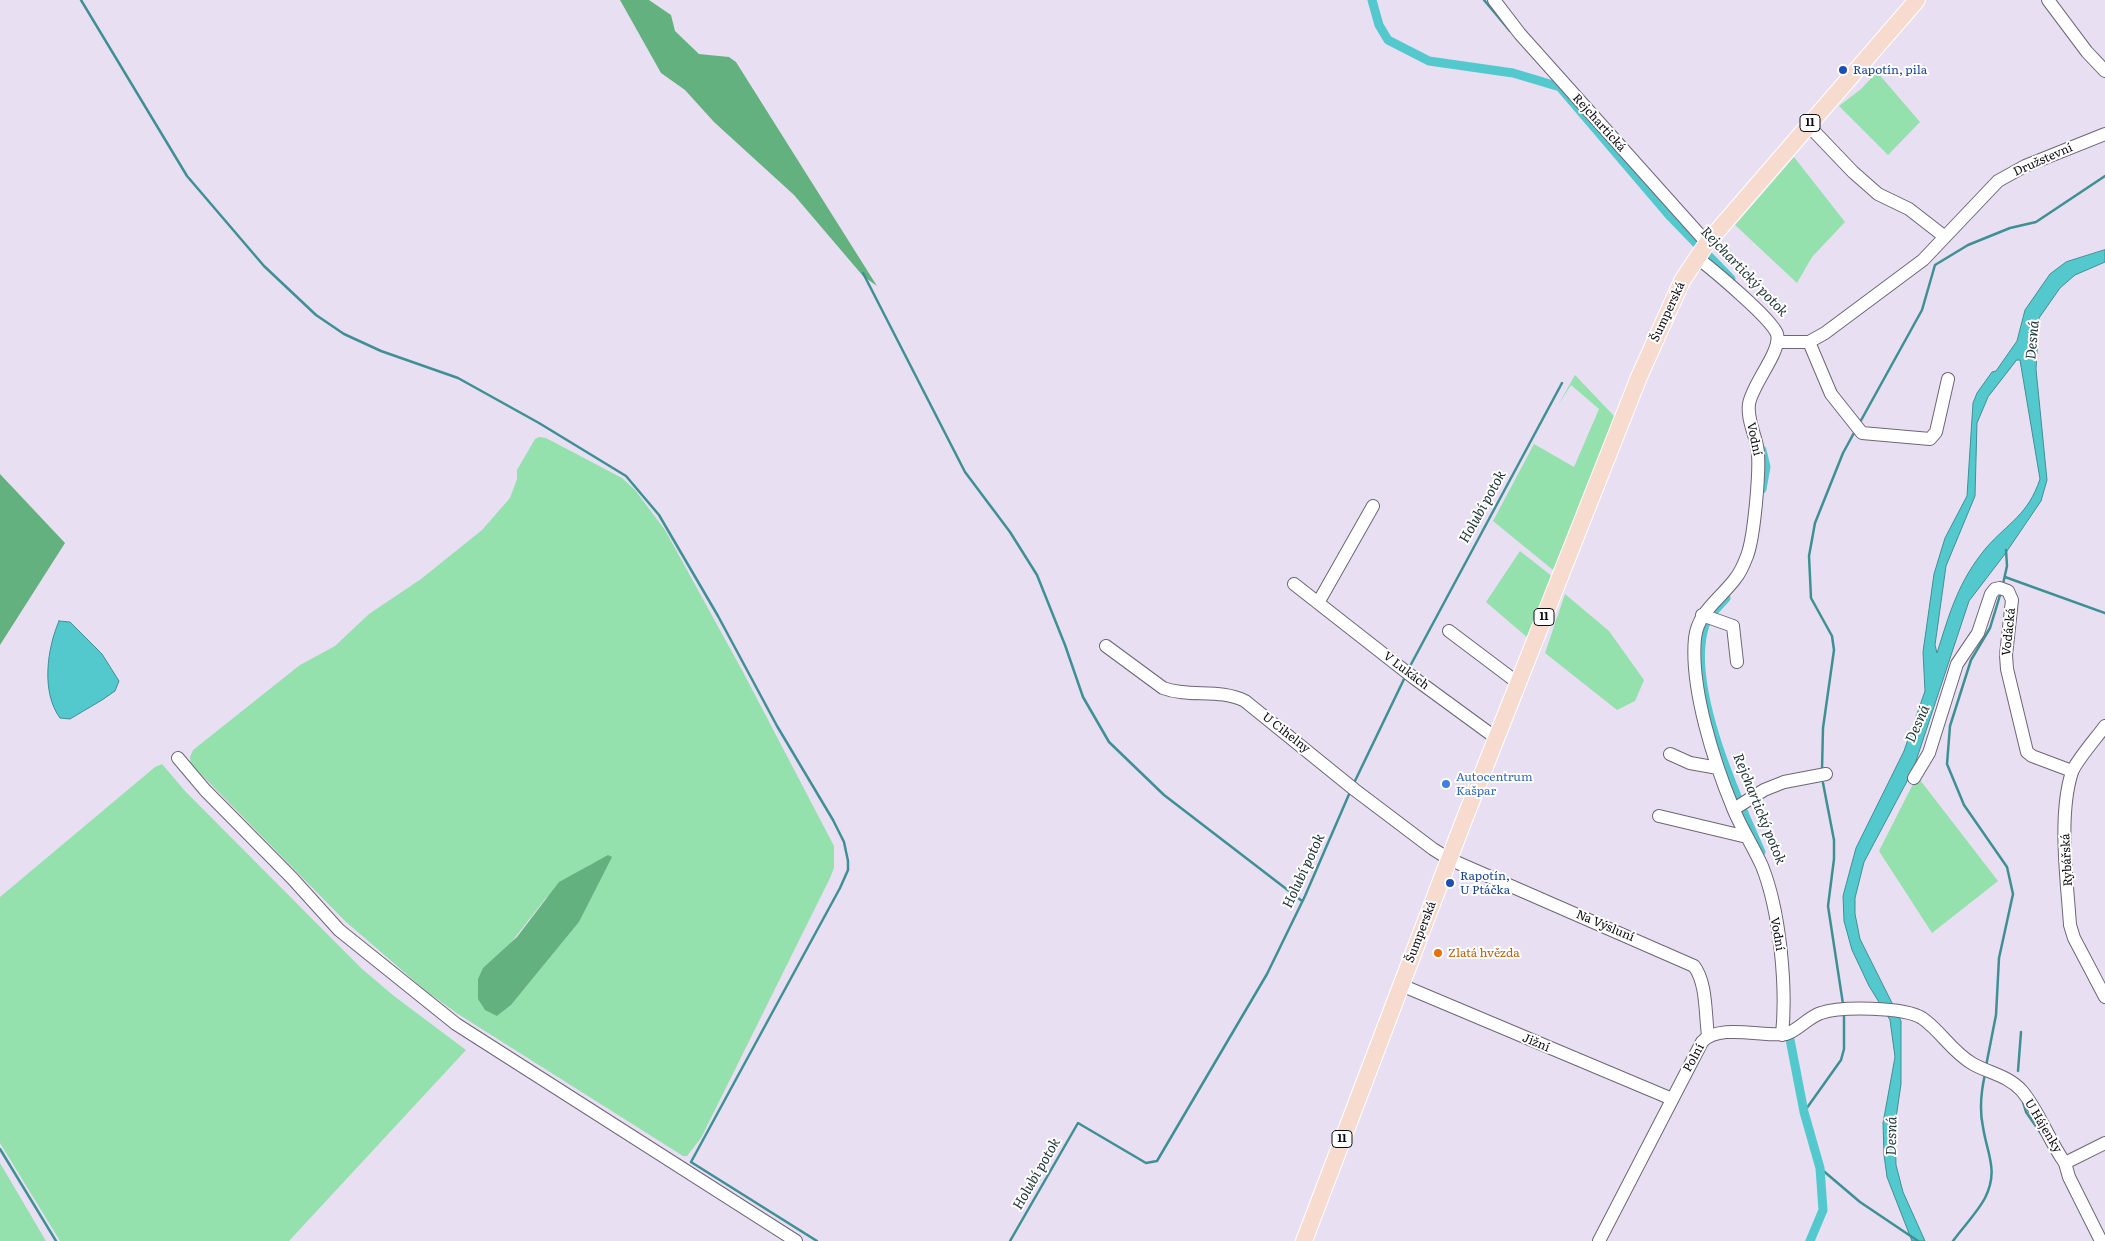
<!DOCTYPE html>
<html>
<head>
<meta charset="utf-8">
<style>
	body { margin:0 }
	canvas { display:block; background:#e8dff2 }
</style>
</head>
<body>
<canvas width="2105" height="1241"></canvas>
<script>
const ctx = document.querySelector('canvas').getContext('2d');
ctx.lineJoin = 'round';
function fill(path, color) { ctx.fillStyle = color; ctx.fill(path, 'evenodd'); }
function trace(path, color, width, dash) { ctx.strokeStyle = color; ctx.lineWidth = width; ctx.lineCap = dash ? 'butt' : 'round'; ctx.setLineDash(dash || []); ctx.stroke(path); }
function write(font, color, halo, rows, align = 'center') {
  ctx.font = font + ' Literata,serif'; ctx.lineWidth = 4; ctx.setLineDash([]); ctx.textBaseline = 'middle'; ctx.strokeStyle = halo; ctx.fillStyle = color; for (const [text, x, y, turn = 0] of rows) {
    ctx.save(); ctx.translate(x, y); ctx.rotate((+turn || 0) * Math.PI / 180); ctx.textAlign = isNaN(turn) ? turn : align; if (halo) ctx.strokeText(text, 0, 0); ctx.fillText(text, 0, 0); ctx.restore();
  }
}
fill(new Path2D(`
	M1877 72 1920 122 1888 155 1839 106 1861 89Z
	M1794 157 1845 222 1812 257 1797 283 1735 225Z
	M1575 375 1616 418 1553 570 1493 521 1534 444 1574 467 1599 409 1571 385 1558 405Z
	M539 437 546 438 622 478 635 490 665 530 743 672 834 846V868L830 878 701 1138 687 1156H683L458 1014 426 991 345 921 191 764 190 757 193 750 300 665 335 646 369 614 421 579 482 530 510 498 517 479V470L535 439ZM611 857 579 922 511 1005 497 1016 506 949 546 898 591 864Z
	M1520 551 1553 577 1528 638 1486 602Z
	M1565 594 1609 631 1644 680 1635 701 1617 710 1545 653Z
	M162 764 185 791 361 968 394 996 466 1050 289 1241H60L0 1143V897L155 767Z
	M1917 776 1998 881 1932 933 1879 851Z
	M0 1163 46 1241H0Z`), '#94e1ae');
fill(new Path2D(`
	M620 0H649L671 15 675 31 699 54 729 57 736 62 877 286 863 276 794 195 714 122 685 90 661 73Z
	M0 474 65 543 0 645Z
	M608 855 612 857 579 922 511 1005 497 1016 485 1010 478 999V979L483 968 517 937 559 882Z`), '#64b180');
const water = new Path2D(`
	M2105 250V262L2075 275 2060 288 2039 318 2036 369 2047 480 2041 501 2005 554 1969 601 1913 770 1864 862 1855 898V914L1860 939 1901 1021V1084L1895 1125 1896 1165 1903 1192 1925 1241H1912L1887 1177 1884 1155 1883 1123 1895 1057 1890 1020 1869 986 1852 950 1844 921 1843 896 1856 848 1904 751 1925 691 1923 652 1934 574 1945 538 1967 496 1973 403 1977 393 1992 372 1996 371 2017 341 2025 310 2050 274 2066 262ZM2017 360H2020L2040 479C2028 515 2009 522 1986 548 1958 582 1950 612 1937 653L1935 645 1946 566 1975 496 1977 423 1988 397Z
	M59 621 70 622 102 654 119 681 115 691 102 700 70 719 60 718C41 692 47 649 59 621Z`);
fill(water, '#53c9cd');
trace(water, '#3f9095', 1);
trace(new Path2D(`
	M81 0 187 176 264 266 316 315 344 334 381 351 458 378 539 423 626 476 659 515 718 616 777 726 833 820 844 842 848 861V870L840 888 691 1162 817 1241
	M1484 0 1510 31
	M863 273 965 472 1010 532 1037 575 1065 645 1083 697 1109 742 1164 795 1302 901
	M1859 424 1922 310 1935 265 1968 245 2010 228 2036 222 2105 176
	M2005 577 2105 613
	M2003 584 2007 566 2006 550
	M1409 668 1562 383
	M1822 770 1823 728 1834 650 1832 636 1811 598 1809 556 1815 523 1843 453 1855 431
	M1354 783 1405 677
	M1823 783 1834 840V859L1828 906 1843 1004
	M1986 1066 1996 1015 1999 958 2013 894 2007 867 1964 805 1947 764 1950 726 1971 660 1990 628 2001 592
	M2018 1071 2021 1032
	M2023 1102 2026 1112 2042 1135
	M1804 1112 1841 1060 1844 1049V1013
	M0 1149 56 1241
	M1820 1168 1860 1202 1918 1241
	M1010 1241 1078 1123 1146 1163 1157 1161 1267 974 1305 896 1350 792
	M1953 1241C1963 1227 1977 1213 1985 1198 1999 1170 1987 1154 1983 1127 1979 1109 1981 1092 1985 1074`), '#3f9095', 2.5);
trace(new Path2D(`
	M1372 0 1379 25 1388 40 1429 61 1513 73 1560 87 1669 215 1731 279
	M1762 450 1766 467 1762 489
	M1726 598C1720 605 1708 616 1705 625 1685 684 1736 796 1761 852
	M1788 1029 1804 1112 1820 1168 1823 1210 1810 1241`), '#53c9cd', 9);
const minor = new Path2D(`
	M1494 0 1520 34 1707 243
	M2048 0 2087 52 2105 71
	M1808 125 1853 172 1878 194 1909 209 1945 237
	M1696 257C1711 268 1772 319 1777 334 1782 351 1752 384 1749 404 1747 418 1754 432 1757 446 1761 466 1754 538 1747 556 1744 564 1740 573 1735 579 1720 599 1698 612 1695 638 1690 688 1714 762 1733 808 1741 828 1753 846 1762 866 1780 911 1787 987 1782 1035
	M1777 342H1809L1825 333 1923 260 1998 181 2025 166 2105 134
	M1809 342 1831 394 1862 433 1930 439 1936 432 1948 379
	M1294 584 1414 678 1496 738
	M1318 603 1373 506
	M1702 615 1733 626 1737 662
	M1449 631 1518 683
	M1106 646 1163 688C1190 698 1219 688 1245 701L1355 790 1433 849 1449 859 1694 966C1707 983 1705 1014 1708 1035
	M2105 726C2097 737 2076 761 2072 772 2058 815 2067 880 2070 925L2074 938 2105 997
	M1670 754 1690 763 1718 768
	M178 758 205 790 292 878 339 930 456 1024 796 1241
	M1914 778 1929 753 1957 664 1978 633 1991 594 1995 589 2000 588 2008 591 2012 600 2006 655 2007 669 2027 752 2032 756 2072 771
	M1734 809 1764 790 1784 782 1826 774
	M1659 816 1747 837
	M1401 985 1672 1099
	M2065 1163 2069 1177 2101 1241
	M1599 1241 1702 1042C1719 1023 1762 1037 1786 1034 1799 1030 1808 1017 1821 1013 1841 1006 1904 1007 1922 1018 1941 1031 1952 1052 1973 1064 1989 1073 2009 1076 2022 1091 2039 1111 2049 1141 2065 1163L2105 1143`);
const major = new Path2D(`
	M1304 1241 1464 820 1639 377 1682 281 1707 243 1917 0`);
trace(minor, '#6e6677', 14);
trace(major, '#fff', 18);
trace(minor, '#fff', 12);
trace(major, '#f8dbcf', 16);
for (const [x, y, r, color] of [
	[1843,70,5,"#1a4fb4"],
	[1446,784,5,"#3f7fe0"],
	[1450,883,5,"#1a4fb4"],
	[1438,953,5,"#e8710a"]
]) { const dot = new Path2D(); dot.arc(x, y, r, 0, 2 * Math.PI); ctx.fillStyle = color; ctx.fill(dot); trace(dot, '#fff', 2); }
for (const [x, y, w] of [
	[1810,123,20],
	[1544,617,20],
	[1342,1139,20]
]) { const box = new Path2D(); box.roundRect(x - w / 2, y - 8.5, w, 17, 4); ctx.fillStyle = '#fff'; ctx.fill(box); trace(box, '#0f0c12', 1); }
write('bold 11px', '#0f0c12', null, [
	["11",1810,123],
	["11",1544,617],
	["11",1342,1139]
]);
write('12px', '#164399', '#fff', [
	["Rapotín, pila",1853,70],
	["Rapotín,",1460,876],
	["U Ptáčka",1460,890]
], 'left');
write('12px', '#0f0c12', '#fff', [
	["Rejchartická",1599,123,48],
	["Družstevní",2043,160,-24],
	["Šumperská",1668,312,-65],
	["Vodní",1754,439,78],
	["Vodácká",2009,632,-84],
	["V Lukách",1406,671,37],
	["U Cihelny",1286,733,38],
	["Rybářská",2067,860,-93],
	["Na Výsluní",1605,926,23],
	["Šumperská",1421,932,-69],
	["Vodní",1777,934,80],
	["Jižní",1536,1043,23],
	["Polní",1694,1058,-61],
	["U Hájenky",2043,1126,59]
]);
write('12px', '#366cbe', '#fff', [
	["Autocentrum",1456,777],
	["Kašpar",1456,791]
], 'left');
write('12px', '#c56008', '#fff', [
	["Zlatá hvězda",1448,953]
], 'left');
write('italic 14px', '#1e3334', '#fff', [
	["Rejchartický potok",1744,272,46],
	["Desná",2033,340,-85],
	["Holubí potok",1483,507,-61],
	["Desná",1918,724,-66],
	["Rejchartický potok",1759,809,68],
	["Holubí potok",1304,871,-65],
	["Desná",1892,1136,-89],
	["Holubí potok",1037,1174,-60]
]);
</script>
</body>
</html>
